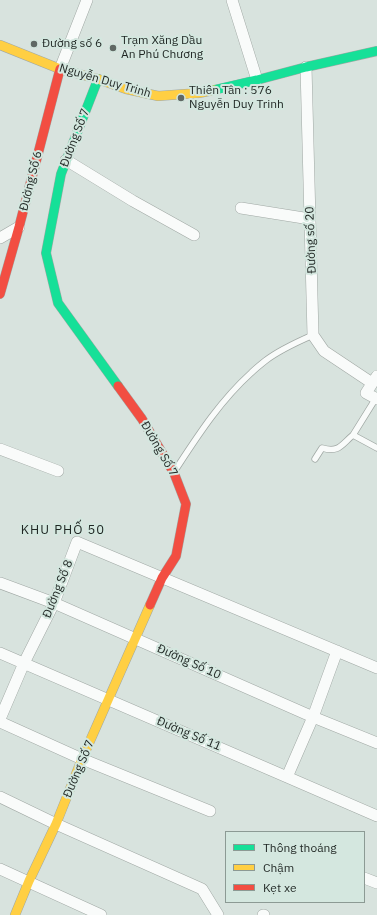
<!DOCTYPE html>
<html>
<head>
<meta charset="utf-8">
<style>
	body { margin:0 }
	#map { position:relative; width:377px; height:915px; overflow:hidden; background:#d8e3de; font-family:"IBM Plex Sans",sans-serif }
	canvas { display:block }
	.legend { position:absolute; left:225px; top:831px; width:140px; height:72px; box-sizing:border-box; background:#d4e7df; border:1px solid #8c9a94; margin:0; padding:5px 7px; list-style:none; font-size:12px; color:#1f2623 }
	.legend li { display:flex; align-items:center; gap:8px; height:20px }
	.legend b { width:20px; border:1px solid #8c9a94 }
</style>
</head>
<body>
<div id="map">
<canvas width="377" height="915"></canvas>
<ul class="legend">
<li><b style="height:5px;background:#16e098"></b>Thông thoáng</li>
<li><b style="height:5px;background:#ffcf43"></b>Chậm</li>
<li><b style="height:5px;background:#f24e42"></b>Kẹt xe</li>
</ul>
</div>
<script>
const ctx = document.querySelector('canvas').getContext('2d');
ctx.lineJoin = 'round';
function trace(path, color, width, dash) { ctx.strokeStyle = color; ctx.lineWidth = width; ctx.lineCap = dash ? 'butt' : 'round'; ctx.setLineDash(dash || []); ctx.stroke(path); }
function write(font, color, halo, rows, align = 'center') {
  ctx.font = font + ' "IBM Plex Sans",sans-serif'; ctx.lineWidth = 4; ctx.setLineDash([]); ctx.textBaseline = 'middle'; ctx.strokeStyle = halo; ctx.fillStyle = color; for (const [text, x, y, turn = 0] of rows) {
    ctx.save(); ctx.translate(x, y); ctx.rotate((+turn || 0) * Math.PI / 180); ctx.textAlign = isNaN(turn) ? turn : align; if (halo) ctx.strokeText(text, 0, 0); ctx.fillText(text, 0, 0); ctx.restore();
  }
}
const lane = new Path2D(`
	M376 398 353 435 377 448
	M315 459 322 448C339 453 341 445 353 435
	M174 472C197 437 219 402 251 373 255 369 260 365 265 361 279 350 297 342 313 335`);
const street = new Path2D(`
	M232 0 257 80
	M306 67 313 335 324 351 372 383
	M60 69 87 0
	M66 160 133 201 194 235
	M241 208 310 219
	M0 238 19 227
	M377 376 366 393 377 399
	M0 449 58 471
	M0 583 54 603 313 717 377 743
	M0 653 287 777 377 816
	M0 719 24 663 54 603 77 542 377 668
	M0 722 82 759 210 811
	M287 777 313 717 337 651
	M0 797 56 824 202 889 218 915
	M0 869 101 915
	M364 878 377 883
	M263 915H264`);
const fast = new Path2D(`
	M98 79 61 174 46 253 58 303 118 386
	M214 90 257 80 306 67 377 51`);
const slow = new Path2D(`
	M0 45 60 69 98 79 126 89 158 96 199 93 214 90
	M15 915 29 881 56 824 82 759 150 605`);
const jam = new Path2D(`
	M0 294 19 227 60 69
	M118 386 142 419 174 473 186 504 176 556 162 578 150 605`);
trace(lane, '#a0a8a4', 7);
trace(street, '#a0a8a4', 12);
trace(fast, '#a0a8a4', 10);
trace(slow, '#a0a8a4', 10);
trace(jam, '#a0a8a4', 10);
trace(lane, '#f9fbfa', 5.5);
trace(street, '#f9fbfa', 11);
trace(fast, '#16e098', 9);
trace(slow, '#ffcf43', 9);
trace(jam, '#f24e42', 9);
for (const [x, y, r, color] of [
	[34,44,4,"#606864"],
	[113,48,4,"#606864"],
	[181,98,4,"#606864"]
]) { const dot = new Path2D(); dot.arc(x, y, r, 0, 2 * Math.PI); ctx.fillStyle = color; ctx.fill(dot); trace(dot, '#d4e7df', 1.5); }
write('12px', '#1f2623', '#d4e7df', [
	["Trạm Xăng Dầu",121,41],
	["An Phú Chương",121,55],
	["Đường số 6",42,44],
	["Thiên Tân : 576",189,91],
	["Nguyễn Duy Trinh",189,105]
], 'left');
write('12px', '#1f2623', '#d4e7df', [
	["Nguyễn Duy Trinh",105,81,16],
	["Đường Số 7",75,138,-69],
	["Đường Số 6",31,181,-76],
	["Đường số 20",311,240,-92],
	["Đường Số 7",159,449,60],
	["Đường Số 8",58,589,-68],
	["Đường Số 10",189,662,24],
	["Đường Số 11",189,734,23],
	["Đường Số 7",79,769,-67]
]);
ctx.letterSpacing = '1px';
write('13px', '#1f2623', '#d4e7df', [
	["KHU PHỐ 50",63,530]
]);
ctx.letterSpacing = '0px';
</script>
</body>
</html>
